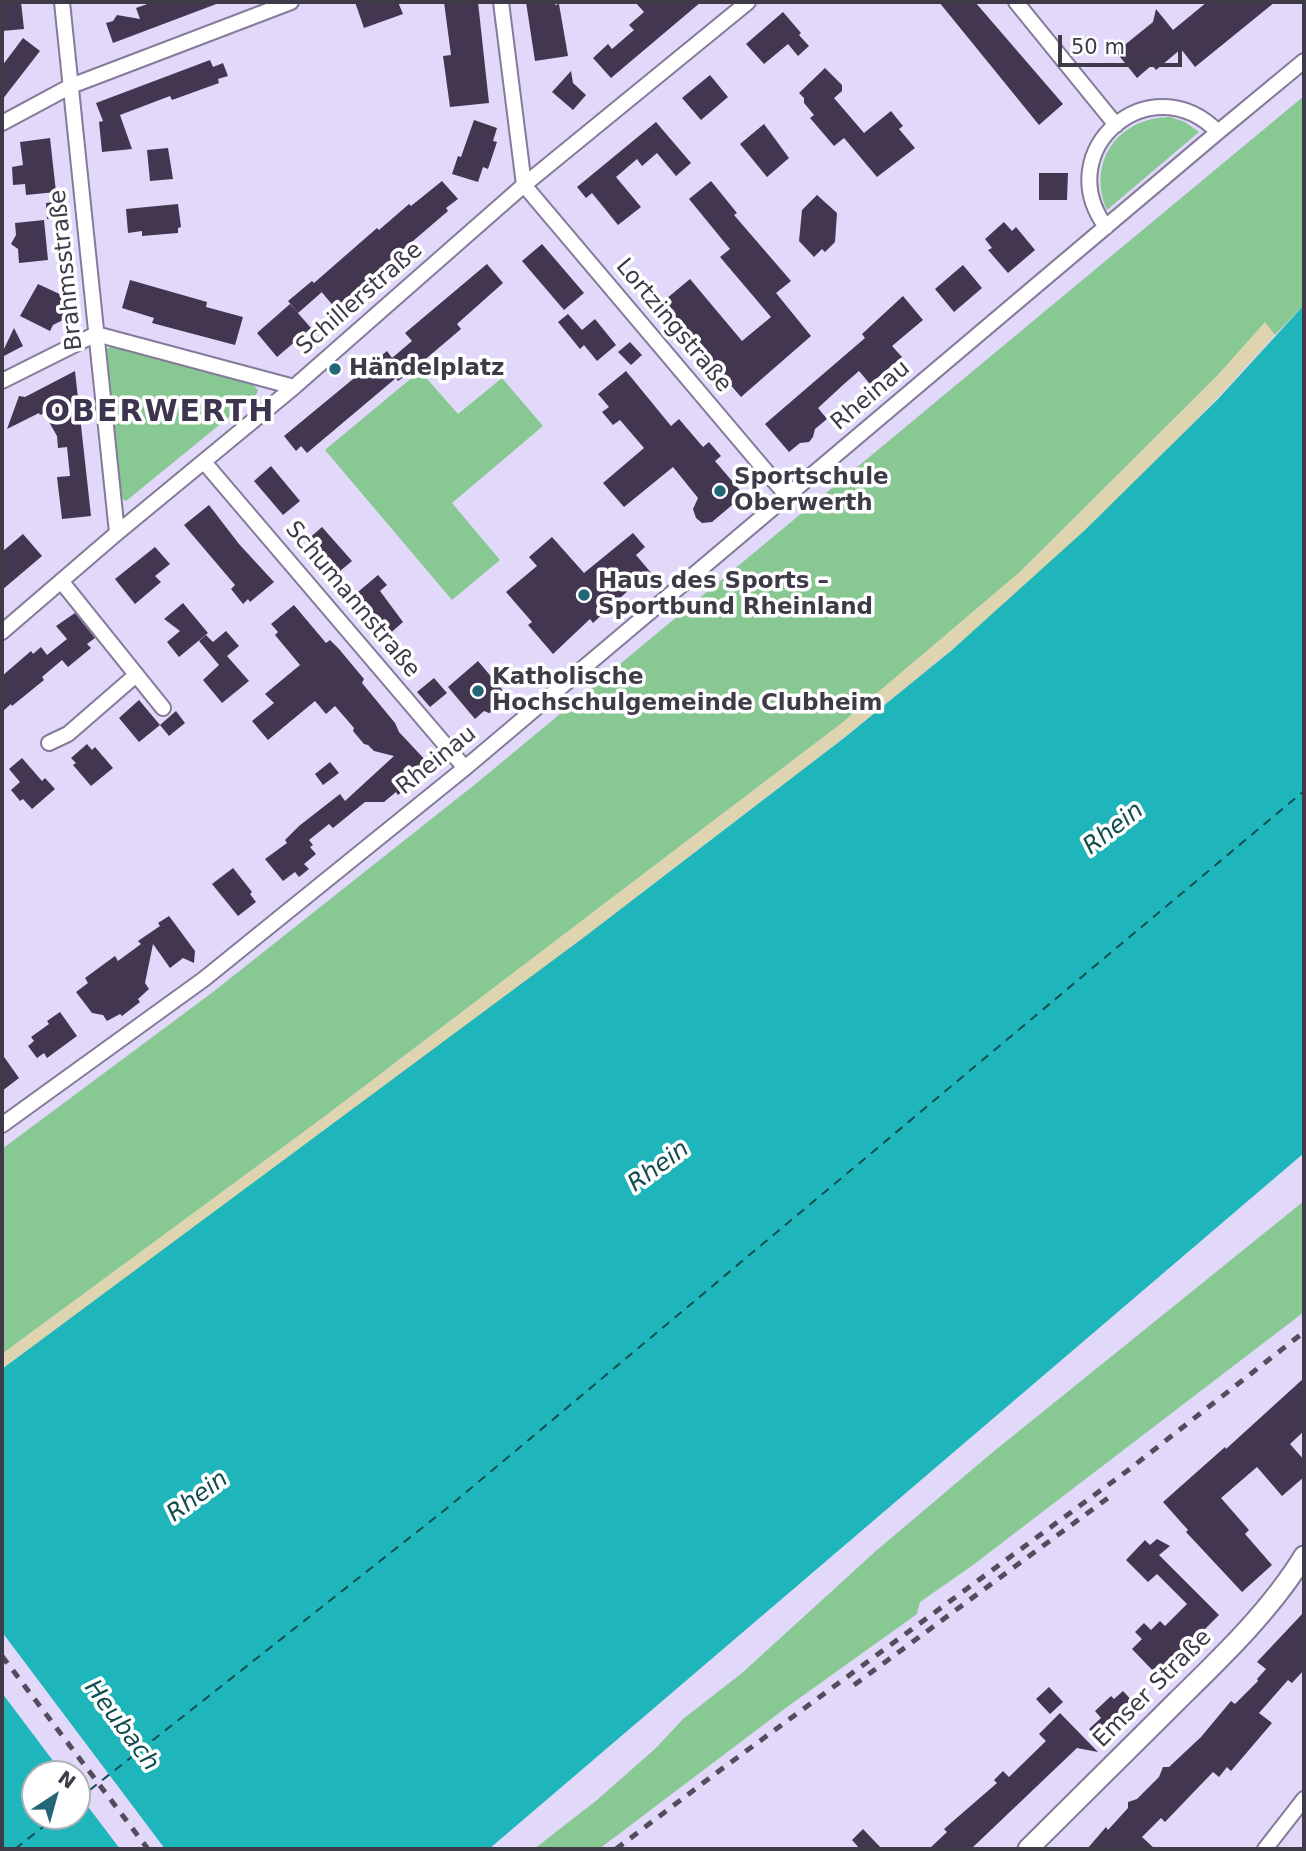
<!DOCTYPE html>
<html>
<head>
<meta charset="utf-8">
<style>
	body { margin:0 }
	#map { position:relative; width:1306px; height:1851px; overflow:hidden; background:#e2d8fa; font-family:"DejaVu Sans",sans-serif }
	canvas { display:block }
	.frame { position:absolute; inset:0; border:4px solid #3e3a47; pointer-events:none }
	.north { position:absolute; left:21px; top:1760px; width:70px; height:70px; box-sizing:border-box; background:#fff; border:2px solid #b2b0b5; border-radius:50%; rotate:36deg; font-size:19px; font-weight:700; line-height:28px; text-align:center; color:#3e3a47 }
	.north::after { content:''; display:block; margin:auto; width:24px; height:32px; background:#236678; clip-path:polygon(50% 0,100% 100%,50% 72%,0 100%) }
	.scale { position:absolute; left:1058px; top:35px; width:124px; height:32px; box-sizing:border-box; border:4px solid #3e3a47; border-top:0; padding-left:9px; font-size:21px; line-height:24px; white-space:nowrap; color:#3e3a47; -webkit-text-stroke:5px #fff; paint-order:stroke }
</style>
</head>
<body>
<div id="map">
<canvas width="1306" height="1851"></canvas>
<div class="frame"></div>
<div class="north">N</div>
<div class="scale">50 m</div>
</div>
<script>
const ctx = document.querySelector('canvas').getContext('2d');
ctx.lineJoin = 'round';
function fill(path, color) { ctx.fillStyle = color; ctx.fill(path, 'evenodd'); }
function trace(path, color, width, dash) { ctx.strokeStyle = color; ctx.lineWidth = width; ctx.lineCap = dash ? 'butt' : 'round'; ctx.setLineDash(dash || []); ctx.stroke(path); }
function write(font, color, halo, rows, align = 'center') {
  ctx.font = font + ' "DejaVu Sans",sans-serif'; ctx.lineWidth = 7; ctx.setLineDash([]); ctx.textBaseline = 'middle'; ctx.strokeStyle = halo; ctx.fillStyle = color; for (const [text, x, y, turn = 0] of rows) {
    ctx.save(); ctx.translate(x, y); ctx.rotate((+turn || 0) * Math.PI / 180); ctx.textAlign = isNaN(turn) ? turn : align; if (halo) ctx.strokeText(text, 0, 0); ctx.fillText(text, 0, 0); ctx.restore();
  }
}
fill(new Path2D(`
	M1304 96V305L1275 335 1265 323 1217 376 1020 572 842 723 320 1120 2 1354V1149L213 992 478 782Z
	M1170 117 1185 122 1199 132 1107 210C1086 162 1119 117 1170 117Z
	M116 345 250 382 258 390 256 395 126 501 120 497 104 354 106 349Z
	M420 371 458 414 502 378 543 426 452 503 500 560 452 600 325 450Z
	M1304 1201V1312L973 1565 920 1602 917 1614 787 1707 599 1849H534L597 1800 656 1748 683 1719 742 1673 877 1550 993 1452Z`), '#88c892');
fill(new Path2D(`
	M1265 322 1275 335C1175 447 1065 554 950 651 857 730 760 802 664 876 446 1044 223 1206 2 1369V1354L320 1120 842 723 1020 572 1217 376Z`), '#ded5b0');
fill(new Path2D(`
	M1304 305V1153L489 1849H2V1369L583 938 844 738 952 650 1085 530 1218 399ZM35 1774H77V1816H35Z`), '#1fb6bb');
fill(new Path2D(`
	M2 1632 165 1849H120L77 1792V1774H63L2 1693Z`), '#e2d8fa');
trace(new Path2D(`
	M77 1800 446 1509 1304 791
	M15 1849 57 1816`), '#124d4f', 2, [9, 7]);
fill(new Path2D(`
	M2 2H21L24 29 2 31Z
	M153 2H218L219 3 113 43 106 23 113 21 117 15 140 19 136 8Z
	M355 2H398L403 14 364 28Z
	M444 2H478L489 103 450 107 443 56 451 55Z
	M526 2H555V5L559 4 568 56 535 61Z
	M635 2H701L611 78 593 58 608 44 612 49 634 30 629 25 644 12Z
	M939 2H975L1063 104 1039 125Z
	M1207 2H1275L1195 67 1181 49 1156 70 1152 65 1137 78 1116 52 1153 22 1156 9 1173 30Z
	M783 12 801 33 799 35 809 46 798 56 788 44 764 64 746 44Z
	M23 38 40 51 2 100V66Z
	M210 60 213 67 223 63 228 76 218 79 219 83 172 100 170 96 120 115 132 149 102 152 99 122 103 121 96 103Z
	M825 68 842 85V91L834 98 864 133 891 111 903 126 899 129 915 148 877 177 844 138 834 146 810 118 814 115 804 103V98L799 93Z
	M571 71 573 83 586 95 573 110 552 92Z
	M710 75 728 97 701 120 682 98Z
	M474 120 497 128 493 141 497 142 488 169 483 167 478 182 452 174 458 156 461 157Z
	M656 122 691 163 676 176 657 153 642 166 637 159 616 177 641 207 618 225 592 193 586 198 577 187Z
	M764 124 789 158 767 177 740 144Z
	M50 138 56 192 26 195 25 184 13 185 12 167 23 165 20 142Z
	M168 148 173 179 150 181 147 150Z
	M1039 173H1068L1067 200H1039Z
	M442 181 458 199 446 208 448 211 335 308 320 290 322 292 298 313 288 301 312 281 314 283 377 228 379 230 409 204 411 206Z
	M711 181 737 213 734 215 791 281 776 293 811 336 741 397 660 304 690 279 742 341 771 317 720 257 730 249 689 199Z
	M817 195 837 213 835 242 825 252 822 249 814 257 799 241 802 210Z
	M61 201 63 218 47 219 46 203Z
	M178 204 181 227 178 228V233L142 236V231L128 233 126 209Z
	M44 220 48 260 19 263 18 249 11 244 16 235 15 223Z
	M1004 222 1012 231 1016 227 1035 250 1008 273 988 250 992 248 985 239Z
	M542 244 584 293 564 310 522 261Z
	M487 264 503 283 457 324 461 329 408 374 398 381 396 378 307 453 301 446 296 451 284 436 387 351 392 358 412 341 405 333Z
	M963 265 982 288 954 312 935 289Z
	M130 280 207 302 206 307 243 317 235 345 152 323 154 318 122 308Z
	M38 284 66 297 62 306 65 309 64 313 71 316 53 325 50 331 20 316Z
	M903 296 923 320 892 346 902 357 870 384 859 371 844 384 818 408 827 419 815 429 813 437 809 442 800 443 789 452 765 424 865 338 862 334Z
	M290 304 311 328 277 357 257 333Z
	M568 314 582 330 595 319 616 345 597 361 584 345 580 349 558 322Z
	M14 328 23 346 2 357V353Z
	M630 342 642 355 631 365 618 352Z
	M75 371 91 516 62 519 57 477 70 476 67 447 58 448 57 436 44 413 40 415 39 413 7 429 19 396 25 397Z
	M626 371 671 426 679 419 703 447 709 442 721 456 715 461 744 495 712 522 702 523 696 518 693 509 698 498 673 467 624 507 603 483 644 448 620 420 613 425 602 412 609 407 598 394Z
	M271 466 300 501 283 515 254 481Z
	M209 505 239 544 274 582 250 602 248 599 243 604 231 589 235 585 184 525Z
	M322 527 352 561 334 576 305 542Z
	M633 533 645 547 636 555 652 574 633 590 631 588 593 623 590 619 553 654 528 625 532 622 506 592 537 566 529 557 552 537 584 573Z
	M23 534 42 556 2 590V552Z
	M155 547 170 564 155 576 161 582 135 604 115 579Z
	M378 575 387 585 380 591 403 622 386 637 352 597Z
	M183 603 208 633 179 657 167 642 180 631 164 619Z
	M294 605 326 643 330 640 339 649 364 679 362 683 395 723 399 732 429 764 422 770 421 775 398 795 396 792 384 802H365L333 828 329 824 309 840 313 845 310 847 316 854 304 864 309 869 299 877 295 872 283 881 265 859 287 843 285 840 299 826 340 794 345 801 394 756 374 751 368 745 364 744 353 731 354 728 335 706 326 714 315 701 268 740 252 721 274 703 265 694 300 665 275 635 278 632 271 624Z
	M75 613 95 638 87 644 91 648 68 667 62 660 42 677 44 680 12 706 11 704 2 712V676L31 651 33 654 41 647 47 655 67 639 56 626Z
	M226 631 239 646 227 656 249 681 222 703 203 680 219 665 199 641 206 635 213 642Z
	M478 661 505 693 496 701 494 711 489 713 484 711 475 719 448 687Z
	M434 678 447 693 430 707 417 692Z
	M139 700 160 725 139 742 119 718Z
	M176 711 185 723 169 736 160 725Z
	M87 744 92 750 95 747 113 768 91 786 73 765 76 763 71 758Z
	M22 758 42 781 45 778 55 789 32 809 23 799 20 801 11 790 20 782 9 769Z
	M330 762 339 773 323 785 315 774Z
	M233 868 252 892 250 894 256 902 238 916 212 884Z
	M169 916 195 951 194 963 183 958 170 968 153 944 145 983 149 989 138 999 140 1002 122 1016 120 1014 107 1021 103 1015 92 1013 76 992 88 983 85 978 115 956 118 961 141 944 138 941 160 926 158 923Z
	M60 1012 77 1036 47 1058 44 1053 37 1058 28 1046 34 1041 31 1037 49 1024 47 1021Z
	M2 1054 19 1078 2 1091Z
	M1304 1378V1431L1290 1444 1304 1460V1477L1282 1496 1257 1467 1221 1498 1249 1530 1245 1534 1272 1565 1242 1592 1186 1532 1188 1530 1163 1502 1225 1447 1226 1449Z
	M1157 1539 1170 1546 1159 1555 1219 1615 1186 1648 1188 1650 1159 1677 1132 1649 1142 1639 1135 1632 1144 1623 1151 1630 1160 1621 1165 1626 1187 1604 1157 1574 1148 1582 1126 1560 1145 1540 1150 1545Z
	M1304 1612V1670L1292 1683 1288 1680 1259 1713 1272 1723 1231 1771 1227 1767 1219 1777 1213 1772 1165 1822 1161 1818 1142 1837 1155 1849H1087L1106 1827 1108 1830 1128 1808V1802L1137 1799 1159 1777 1163 1767H1169L1201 1737 1231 1701 1235 1704 1258 1681 1257 1679 1266 1669 1257 1662Z
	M1049 1687 1063 1702 1050 1714 1036 1699Z
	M1123 1691 1136 1705 1099 1739 1089 1729 1101 1718 1095 1711 1111 1696 1114 1699Z
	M1060 1713 1098 1752 1077 1748 971 1849H929L947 1832 944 1829 997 1783 994 1780 1003 1771 1009 1777 1046 1741 1039 1734Z
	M863 1829 882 1849H860L852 1840Z`), '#423650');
const street = new Path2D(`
	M62 2 117 533
	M501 2 524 185 787 496
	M1016 2 1116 125
	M2 123 71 86 291 2
	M1106 227C1049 150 1151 63 1218 132
	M2 381 96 334 294 387
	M204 462 465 768
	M61 581 163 708
	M2 632 117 533 294 387 524 185 748 2
	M49 743 68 734 136 675
	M2 1125 204 979 465 768 1218 132 1304 61
	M1265 1849 1304 1799`);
const secondary = new Path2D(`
	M1028 1849C1077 1800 1127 1751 1177 1701 1222 1657 1271 1610 1304 1556`);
trace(street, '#847a99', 18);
trace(secondary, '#847a99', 23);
trace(street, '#fff', 14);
trace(secondary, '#fff', 19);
trace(new Path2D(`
	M2 1656 148 1849
	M854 1685 1108 1498
	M616 1849 719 1771 1127 1471 1304 1332`), '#524d5d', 5, [9, 9]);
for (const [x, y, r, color] of [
	[335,369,7,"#236678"],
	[720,491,7,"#236678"],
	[584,595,7,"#236678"],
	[478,691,7,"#236678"]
]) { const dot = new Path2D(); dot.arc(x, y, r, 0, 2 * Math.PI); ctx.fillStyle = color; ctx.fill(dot); trace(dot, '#fff', 2.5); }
write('23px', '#3e3a47', '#fff', [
	["Brahmsstraße",67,270,-96],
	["Schillerstraße",360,299,-41],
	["Lortzingstraße",673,326,50],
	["Rheinau",871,396,-40],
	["Schumannstraße",352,600,50],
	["Rheinau",437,761,-39],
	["Emser Straße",1153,1689,-45]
]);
write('bold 23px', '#3e3a47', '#fff', [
	["Händelplatz",349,369],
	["Sportschule",734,478],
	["Oberwerth",734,504],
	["Haus des Sports –",598,582],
	["Sportbund Rheinland",598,608],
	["Katholische",492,678],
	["Hochschulgemeinde Clubheim",492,704]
], 'left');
write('italic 24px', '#124d4f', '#fff', [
	["Rhein",1114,829,-38],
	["Rhein",659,1167,-36],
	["Rhein",198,1497,-36],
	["Heubach",121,1726,53]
]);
ctx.letterSpacing = '2px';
write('bold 30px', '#3d344f', '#fff', [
	["OBERWERTH",160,413]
]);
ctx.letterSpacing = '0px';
</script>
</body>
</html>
